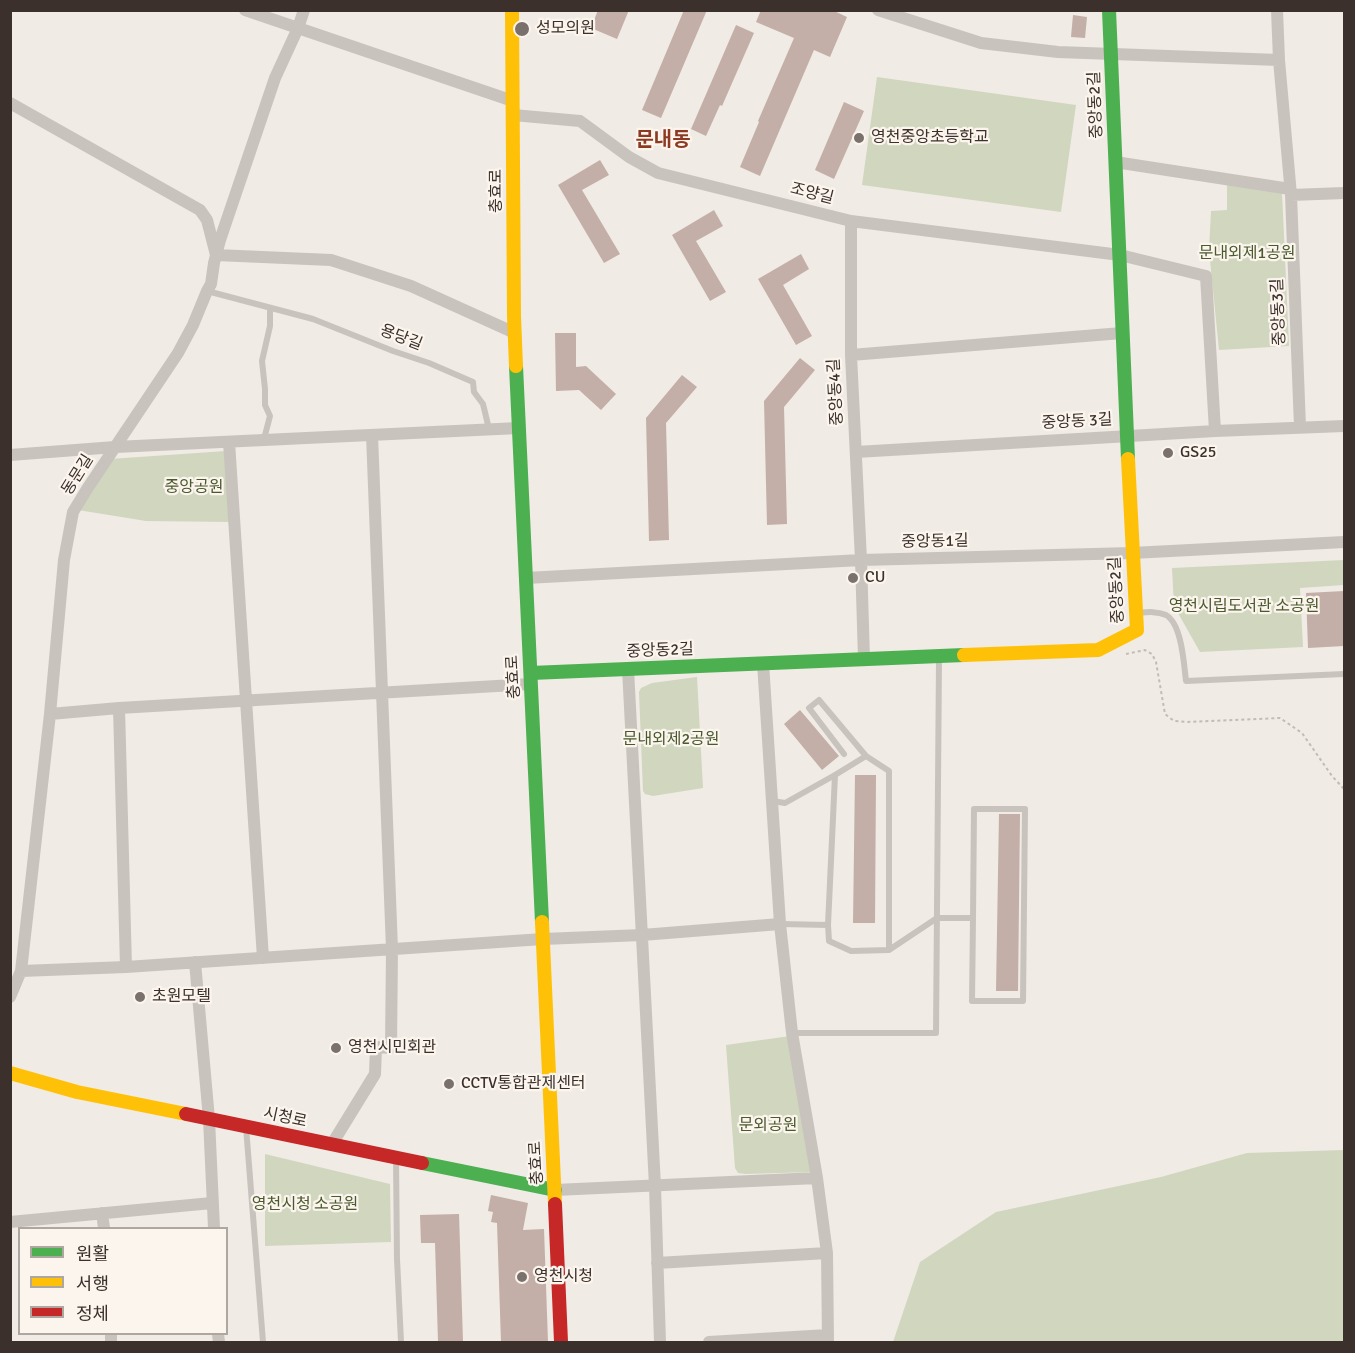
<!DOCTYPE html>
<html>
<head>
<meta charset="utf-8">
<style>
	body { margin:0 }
	#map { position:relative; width:1355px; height:1353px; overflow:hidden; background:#f0ebe5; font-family:Signika,"Noto Sans KR",sans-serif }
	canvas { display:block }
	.frame { position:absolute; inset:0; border:12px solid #3b302b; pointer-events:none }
	.legend { position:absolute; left:18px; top:1227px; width:210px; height:108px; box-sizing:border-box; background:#fbf5ee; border:2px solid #aea6a0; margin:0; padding:8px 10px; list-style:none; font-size:18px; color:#3b302b }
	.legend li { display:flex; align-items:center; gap:12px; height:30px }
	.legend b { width:30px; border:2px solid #aea6a0 }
</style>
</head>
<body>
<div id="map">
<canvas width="1355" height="1353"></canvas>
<div class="frame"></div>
<ul class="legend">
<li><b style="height:8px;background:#4caf50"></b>원활</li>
<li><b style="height:8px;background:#ffc107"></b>서행</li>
<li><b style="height:8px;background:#c62828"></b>정체</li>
</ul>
</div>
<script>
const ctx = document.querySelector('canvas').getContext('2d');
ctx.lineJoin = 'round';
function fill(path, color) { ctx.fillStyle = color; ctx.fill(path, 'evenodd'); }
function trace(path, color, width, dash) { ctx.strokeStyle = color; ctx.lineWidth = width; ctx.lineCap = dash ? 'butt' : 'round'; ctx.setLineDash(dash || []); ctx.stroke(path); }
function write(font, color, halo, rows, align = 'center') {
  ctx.font = font + ' Signika,"Noto Sans KR",sans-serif'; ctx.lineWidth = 4.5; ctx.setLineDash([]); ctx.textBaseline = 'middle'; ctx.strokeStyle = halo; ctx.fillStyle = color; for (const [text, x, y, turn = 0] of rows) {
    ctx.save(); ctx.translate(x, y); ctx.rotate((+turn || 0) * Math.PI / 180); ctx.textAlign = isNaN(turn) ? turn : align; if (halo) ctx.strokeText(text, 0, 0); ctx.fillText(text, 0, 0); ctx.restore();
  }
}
fill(new Path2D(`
	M877 77 1076 105 1061 212 862 185Z
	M1227 183 1282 192 1289 346 1219 350 1209 250 1211 211 1227 210Z
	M226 451 231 522 146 521 78 510 110 459Z
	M1344 560V585L1300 588 1303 647 1200 652 1174 606 1172 568Z
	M697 677 703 788 653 796 645 794 643 791 639 692 641 688 652 683Z
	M790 1036 812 1172 746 1174 738 1173 735 1168 726 1045Z
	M1344 1150V1342H893L920 1262 996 1212 1161 1177 1247 1153Z
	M265 1154 390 1184 391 1242 265 1246Z`), '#d1d6bf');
fill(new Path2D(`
	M598 10H629L617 39 591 28Z
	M684 10H707L661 118 642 110Z
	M761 10H832L847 17 830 57 814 50 760 176 740 167 759 122 758 121 794 38 756 22Z
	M1073 15 1087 17 1085 38 1071 37Z
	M736 25 754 33 722 106 720 105 706 136 691 129Z
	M844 102 864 111 834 179 815 170Z
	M600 160 609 175 582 190 620 254 604 263 558 185Z
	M714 210 723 226 696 241 726 292 710 301 672 235Z
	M801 254 809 269 783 285 812 336 796 345 758 279Z
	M555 333H576V367L586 366 616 394 601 410 579 390 556 391Z
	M800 358 815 370 784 407 787 524 767 525 764 401Z
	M682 375 697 387 666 423 669 540 649 541 646 418Z
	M1344 591V646L1308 648 1306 593Z
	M800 710 839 756 822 770 784 724Z
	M855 775H876L875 923H853Z
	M999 814H1020L1018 991H996Z
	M491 1195 528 1203 523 1230 544 1229 548 1342H501L497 1223 491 1222 493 1212 488 1211Z
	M459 1214 463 1342H438L435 1243H421L420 1215Z`), '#c3afa7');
trace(new Path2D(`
	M1126 654 1145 650 1152 654 1156 662 1165 714 1174 721 1187 722 1280 718 1302 733 1332 776 1344 789`), '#c2bbb6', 2, [3, 3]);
trace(new Path2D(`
	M207 291 313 319 393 351 429 363 473 382 474 392 483 404 489 429
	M264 439 270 416 265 405V389L262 361 270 326V308
	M1138 613C1148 612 1157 611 1166 615 1182 624 1184 665 1186 681L1344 674
	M844 754 809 708 819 700 866 756
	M772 801 785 803 835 775 866 756 889 771V950
	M781 924 828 925 829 941 851 951 889 950 937 918H973L972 1001H1023L1025 809H974L973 918
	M828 925 835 775
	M792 1033H936L939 659
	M246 1127 263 1342
	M396 1158 397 1259 401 1342`), '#c9c3be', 6);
trace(new Path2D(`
	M245 10 513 101
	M878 10 981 43 1058 52 1279 60
	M1277 10 1279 60 1291 195 1344 193
	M10 103 200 210 207 220 216 255 331 260 411 286 515 333
	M513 115 580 121 629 157 658 173 851 221 1120 255 1206 276 1215 431
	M1115 162 1290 189
	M1291 195 1300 427
	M851 221V355L861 560 864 659
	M851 355 1122 333
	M229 442 263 958
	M856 452 1215 431 1344 426
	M10 455 115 447 519 428
	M526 578 861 560 1132 553 1344 542
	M763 663 780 924
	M628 669 655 1186 660 1342
	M119 708 126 967
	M50 714 119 708 531 684
	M195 962 209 1119 214 1228
	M21 971 126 967 543 939 642 935 780 924 792 1033 817 1178 827 1253 828 1342
	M10 997 21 971 50 714 64 560 73 512 87 489 178 353 193 325 207 291 211 284 214 263 220 240 275 78 298 28 304 10
	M332 1144 375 1074 376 1047 391 1048 392 949 372 435
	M555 1190 817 1178
	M102 1213 104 1228
	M10 1222 212 1203
	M657 1263 827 1253
	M111 1334V1342
	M218 1334 219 1342
	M709 1342 828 1335`), '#c9c3be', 12);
trace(new Path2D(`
	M1109 10 1128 459
	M516 366 542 922
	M531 673 964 655
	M422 1163 555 1190`), '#4caf50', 14);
trace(new Path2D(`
	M512 10 514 316 516 366
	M964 655 1098 650 1137 630 1128 459
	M542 922 555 1204
	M10 1073 77 1092 186 1114`), '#ffc107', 14);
trace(new Path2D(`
	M186 1114 422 1163
	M555 1204 561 1342`), '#c62828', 14);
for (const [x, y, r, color] of [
	[522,29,8,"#7a716c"],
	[859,138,6,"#7a716c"],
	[1168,453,6,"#7a716c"],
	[853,578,6,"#7a716c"],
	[140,997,6,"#7a716c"],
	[336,1048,6,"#7a716c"],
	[449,1084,6,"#7a716c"],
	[522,1277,6,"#7a716c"]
]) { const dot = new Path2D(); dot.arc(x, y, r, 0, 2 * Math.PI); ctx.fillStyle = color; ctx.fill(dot); trace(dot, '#fbf5ee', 2); }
write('16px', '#3b302b', '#fbf5ee', [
	["성모의원",536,29],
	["영천중앙초등학교",871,138],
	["GS25",1180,453],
	["CU",865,578],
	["초원모텔",152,997],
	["영천시민회관",348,1048],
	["CCTV통합관제센터",461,1084],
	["영천시청",534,1277]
], 'left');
write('16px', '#3b302b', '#fbf5ee', [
	["중앙동2길",1096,105,-92],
	["충효로",497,191,-90],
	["조양길",812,194,14],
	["중앙동3길",1279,312,-92],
	["용당길",401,338,21],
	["중앙동4길",836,392,-93],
	["중앙동 3길",1077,422,-3],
	["동문길",78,475,-58],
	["중앙동1길",935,542,-1],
	["중앙동2길",1117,590,-93],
	["중앙동2길",660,651,-2],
	["충효로",514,677,-93],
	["시청로",285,1118,12],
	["충효로",537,1163,-93]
]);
write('16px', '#4a5a2e', '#fbf5ee', [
	["문내외제1공원",1247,254],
	["중앙공원",194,488],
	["영천시립도서관 소공원",1244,607],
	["문내외제2공원",671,740],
	["문외공원",768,1126],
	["영천시청 소공원",305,1205]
]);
write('bold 20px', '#8c3b22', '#fbf5ee', [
	["문내동",663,141]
]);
</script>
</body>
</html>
